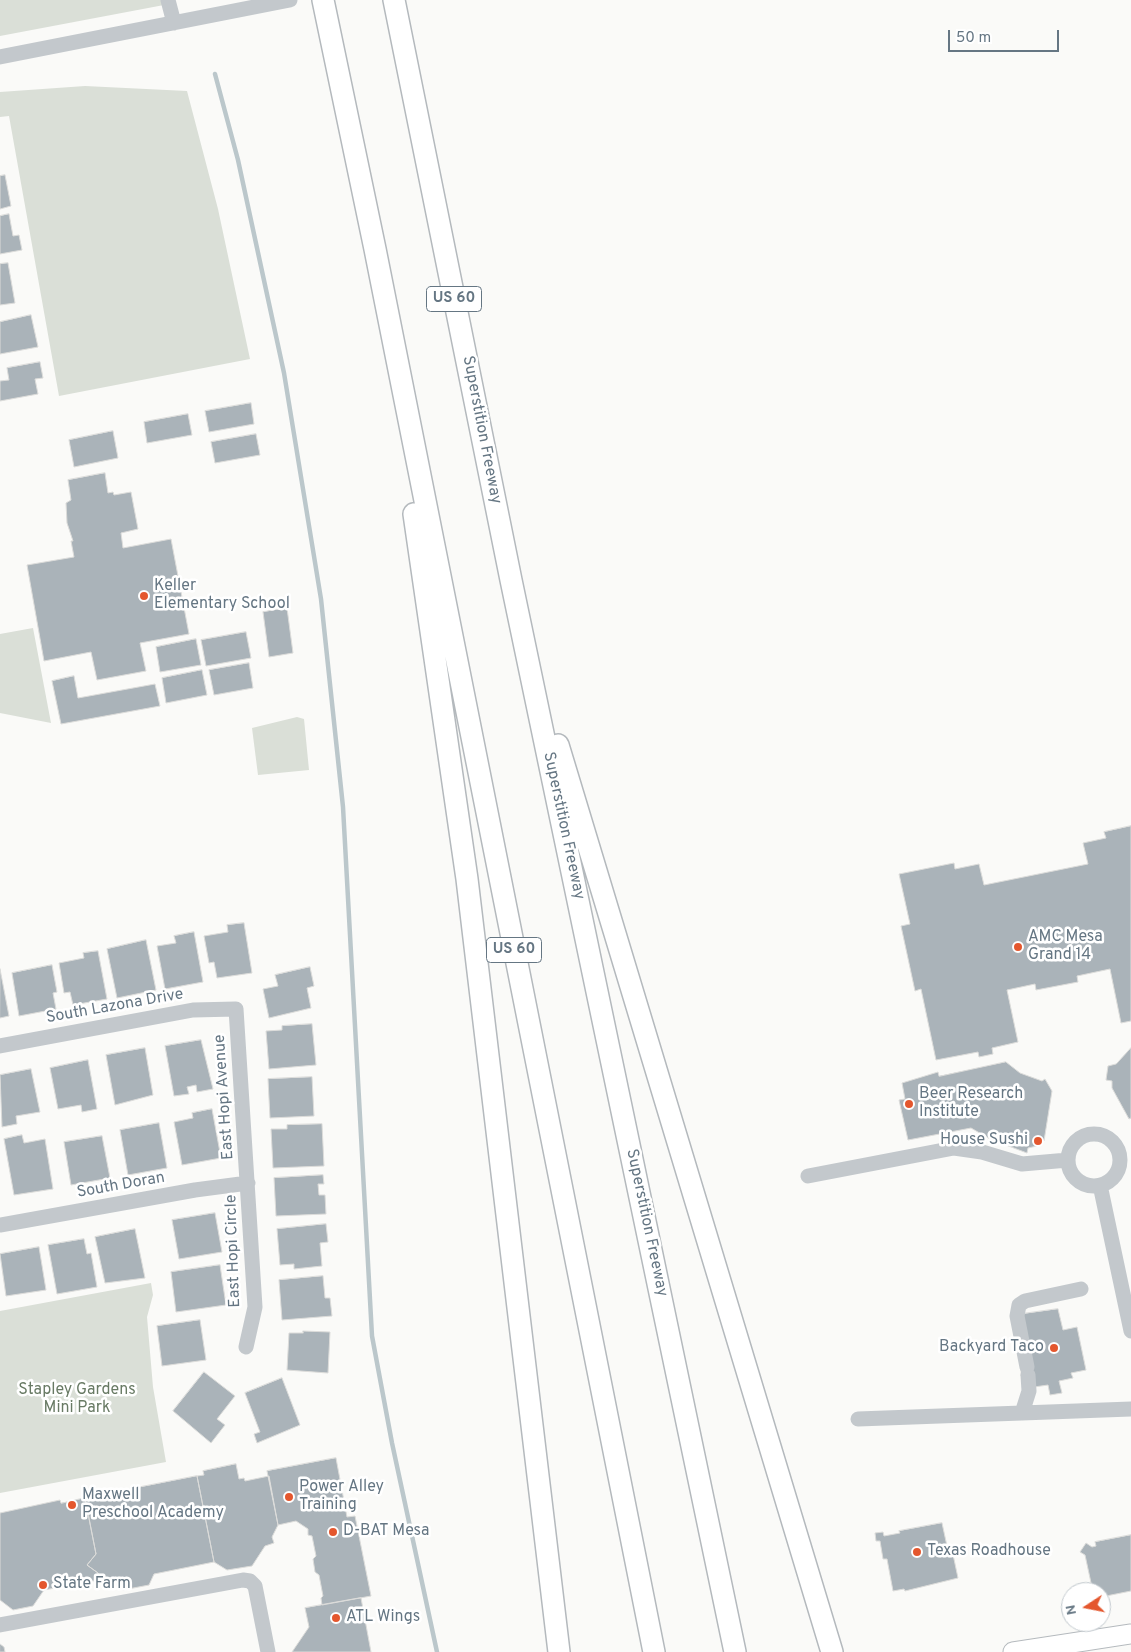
<!DOCTYPE html>
<html>
<head>
<meta charset="utf-8">
<style>
	body { margin:0 }
	#map { position:relative; width:1131px; height:1652px; overflow:hidden; background:#fafaf8; font-family:Overpass,sans-serif }
	canvas { display:block }
	.north { position:absolute; left:1061px; top:1582px; width:50px; height:50px; box-sizing:border-box; background:#fff; border:1px solid #c1c8cd; border-radius:50%; rotate:259deg; font-size:14px; font-weight:700; line-height:20px; text-align:center; color:#657683 }
	.north::after { content:''; display:block; margin:auto; width:18px; height:22px; background:#e4572e; clip-path:polygon(50% 0,100% 100%,50% 72%,0 100%) }
	.scale { position:absolute; left:948px; top:30px; width:111px; height:22px; box-sizing:border-box; border:2px solid #657683; border-top:0; padding-left:6px; font-size:15px; line-height:18px; white-space:nowrap; color:#657683; -webkit-text-stroke:4px #fff; paint-order:stroke }
</style>
</head>
<body>
<div id="map">
<canvas width="1131" height="1652"></canvas>
<div class="north">N</div>
<div class="scale">50 m</div>
</div>
<script>
const ctx = document.querySelector('canvas').getContext('2d');
ctx.lineJoin = 'round';
function fill(path, color) { ctx.fillStyle = color; ctx.fill(path, 'evenodd'); }
function trace(path, color, width, dash) { ctx.strokeStyle = color; ctx.lineWidth = width; ctx.lineCap = dash ? 'butt' : 'round'; ctx.setLineDash(dash || []); ctx.stroke(path); }
function write(font, color, halo, rows, align = 'center') {
  ctx.font = font + ' Overpass,sans-serif'; ctx.lineWidth = 5; ctx.setLineDash([]); ctx.textBaseline = 'middle'; ctx.strokeStyle = halo; ctx.fillStyle = color; for (const [text, x, y, turn = 0] of rows) {
    ctx.save(); ctx.translate(x, y); ctx.rotate((+turn || 0) * Math.PI / 180); ctx.textAlign = isNaN(turn) ? turn : align; if (halo) ctx.strokeText(text, 0, 0); ctx.fillText(text, 0, 0); ctx.restore();
  }
}
fill(new Path2D(`
	M0 0H163L164 5 0 36Z
	M85 86 187 91 218 209 250 359 59 396 9 116 0 117V92Z
	M33 628 51 723 0 713V634Z
	M297 717 304 719 309 770 258 775 252 728Z
	M151 1283 153 1295 147 1317 153 1387 166 1462 0 1493V1311Z`), '#dadfd7');
trace(new Path2D(`
	M215 74 238 160 284 373 321 599 343 807 372 1336 392 1443 437 1652`), '#bbc7cb', 4.5);
const building = new Path2D(`
	M5 175 11 206 0 209V176Z
	M9 214 13 236 19 235 22 250 0 254V216Z
	M8 263 15 303 0 305V264Z
	M31 315 38 347 0 354V322Z
	M40 362 43 378 35 379 38 394 0 401V381L9 380 7 368Z
	M251 403 254 424 209 432 205 411Z
	M188 414 192 435 147 443 144 422Z
	M113 431 118 458 74 467 69 440Z
	M256 434 260 455 215 463 211 442Z
	M105 473 108 493 113 492 114 495 131 492 138 529 121 533 123 548 171 539 189 634 140 643 146 671 97 680 91 652 44 661 27 565 74 557 71 541H73L67 523 66 503 71 500 68 480Z
	M287 608 293 653 269 657 263 612Z
	M246 632 251 658 206 666 201 640Z
	M196 639 201 665 160 672 156 647Z
	M249 663 253 688 214 695 209 670Z
	M202 670 207 695 166 703 162 678Z
	M74 676 78 698 155 684 160 706 61 724 52 681Z
	M1131 826V1021L1121 1023 1110 969 1077 976 1078 982 1036 990 1035 984 1007 990 1018 1042 992 1048 993 1054 979 1057 978 1052 936 1060 921 989 915 991 901 926 910 924 899 874 954 863 955 869 979 864 984 885 1088 864 1083 843 1106 838 1104 832Z
	M244 923 252 973 217 978 214 962 209 963 204 936 228 932 227 925Z
	M194 932 203 982 165 989 157 946 176 943 174 936Z
	M146 940 156 990 117 998 107 949Z
	M98 951 107 999 73 1005 70 992 64 993 59 963 84 958 83 953Z
	M52 965 57 992 53 993 56 1009 19 1016 12 973Z
	M310 967 314 986 307 988 311 1008 269 1018 263 989 278 986 275 975Z
	M0 969 9 1016 0 1018Z
	M312 1024 316 1065 269 1069 266 1031 282 1030V1026Z
	M201 1040 213 1089 197 1092 196 1085 187 1087 189 1094 174 1096 165 1046Z
	M145 1048 153 1095 115 1105 106 1055Z
	M1131 1048V1118L1129 1119 1112 1088V1081L1106 1080 1108 1066 1116 1064Z
	M88 1060 97 1109 82 1112 81 1105 58 1109 50 1068Z
	M1006 1062 1020 1073 1042 1081 1045 1079 1052 1091 1044 1141H1040L1037 1146 1028 1148 1027 1153 990 1139 971 1128 908 1140 899 1100 905 1099 902 1083 938 1072 939 1076Z
	M31 1069 40 1112 16 1116 17 1124 2 1127 0 1075Z
	M312 1077 314 1116 270 1118 268 1079Z
	M212 1109 221 1158 182 1165 174 1122 193 1118 192 1113Z
	M159 1123 167 1168 128 1175 120 1130Z
	M322 1124 324 1166 273 1168 271 1129H287V1125Z
	M22 1135 24 1143 45 1139 53 1189 14 1195 4 1139Z
	M102 1136 110 1178 71 1185 64 1142Z
	M323 1175 324 1184H318L319 1195H325L326 1214 276 1216 274 1178Z
	M215 1213 222 1252 179 1259 172 1220Z
	M326 1224 328 1242 320 1243 322 1266 294 1269V1264L280 1265 277 1229Z
	M135 1229 145 1278 105 1283 95 1237Z
	M84 1239 87 1254 91 1253 97 1287 57 1294 48 1245Z
	M39 1247 46 1290 6 1296 0 1254Z
	M220 1265 226 1305 176 1312 171 1272Z
	M323 1276 325 1298H330L332 1316 282 1320 279 1280Z
	M1058 1309 1063 1330 1077 1327 1086 1370 1071 1373 1073 1378 1059 1381 1062 1393 1050 1395 1048 1385 1034 1387 1021 1376 1022 1314Z
	M200 1320 206 1360 162 1366 157 1326Z
	M303 1331 330 1332 328 1373 287 1370 289 1333H303Z
	M204 1372 235 1396 217 1419 225 1425 211 1443 173 1411Z
	M282 1378 300 1425 257 1443 254 1434 260 1432 245 1393Z
	M336 1458 347 1517 355 1516 371 1596 322 1605 321 1598 323 1596 319 1575 315 1572 313 1559 316 1556 312 1536 308 1535V1529L296 1521 278 1525 267 1471Z
	M236 1464 239 1479 244 1478 245 1481 269 1476 278 1525 272 1537 274 1543 265 1546 252 1566 227 1570 214 1562 197 1476 204 1475 203 1471Z
	M197 1476 214 1562 154 1574 149 1585 123 1590 106 1579 99 1580 98 1573 87 1565 96 1554 85 1498Z
	M85 1498 96 1554 87 1565 98 1573 99 1580 44 1590 33 1606 13 1610 0 1600V1513L60 1500 61 1503Z
	M942 1523 947 1546 951 1545 958 1578 905 1591 904 1589 893 1591 887 1559H883L880 1541H876L875 1533 883 1532 884 1536 900 1533 899 1531Z
	M1131 1535V1591L1101 1597V1592H1093L1085 1555 1080 1552 1086 1543 1092 1547 1096 1546 1095 1542Z
	M361 1598 371 1652H292L309 1627 305 1608Z
	M0 1644 4 1647 5 1652H0Z`);
fill(building, '#aab3b9');
trace(building, '#dcdcda', 1);
const major = new Path2D(`
	M1013 1652 1131 1634`);
const highway = new Path2D(`
	M323 0 375 249 654 1652
	M394 0 511 580 735 1652
	M414 514 467 879 559 1652
	M558 745 832 1652`);
trace(major, '#b5babe', 21);
trace(highway, '#b4b9bd', 24);
trace(new Path2D(`
	M168 0 174 23
	M0 57 290 0
	M0 1046 193 1010 236 1009 255 1307 246 1347
	M1068 1160a26 26 0 1 1 52 0a26 26 0 1 1-52 0Z
	M808 1176 954 1148 982 1152 1022 1164 1068 1160
	M1100 1185 1131 1331
	M0 1225 195 1190 248 1183
	M1027 1367 1017 1316 1019 1305 1025 1301 1081 1289
	M1022 1413 1029 1391 1028 1375
	M858 1419 1131 1409
	M0 1625 243 1580 250 1581 255 1586 268 1652`), '#c3c8cc', 15);
trace(major, '#fff', 19);
trace(highway, '#fff', 21);
for (const [x, y, r, color] of [
	[144,596,5,"#e4572e"],
	[1018,947,5,"#e4572e"],
	[909,1104,5,"#e4572e"],
	[1038,1141,5,"#e4572e"],
	[1054,1348,5,"#e4572e"],
	[289,1497,5,"#e4572e"],
	[72,1505,5,"#e4572e"],
	[333,1532,5,"#e4572e"],
	[917,1552,5,"#e4572e"],
	[43,1585,5,"#e4572e"],
	[336,1618,5,"#e4572e"]
]) { const dot = new Path2D(); dot.arc(x, y, r, 0, 2 * Math.PI); ctx.fillStyle = color; ctx.fill(dot); trace(dot, '#fff', 2); }
for (const [x, y, w] of [
	[454,299,55],
	[514,950,55]
]) { const box = new Path2D(); box.roundRect(x - w / 2, y - 12.5, w, 25, 4); ctx.fillStyle = '#fff'; ctx.fill(box); trace(box, '#657683', 1); }
write('bold 15px', '#657683', null, [
	["US 60",454,299],
	["US 60",514,950]
]);
write('16px', '#657683', '#fff', [
	["Superstition Freeway",481,430,79],
	["Superstition Freeway",563,826,78],
	["South Lazona Drive",115,1007,-10],
	["East Hopi Avenue",225,1097,-94],
	["South Doran",121,1186,-10],
	["Superstition Freeway",646,1223,78],
	["East Hopi Circle",234,1251,-92]
]);
write('16px', '#657683', '#fff', [
	["Keller",154,587],
	["Elementary School",154,605],
	["AMC Mesa",1028,938],
	["Grand 14",1028,956],
	["Beer Research",919,1095],
	["Institute",919,1113],
	["House Sushi",1028,1141,"right"],
	["Backyard Taco",1044,1348,"right"],
	["Power Alley",299,1488],
	["Training",299,1506],
	["Maxwell",82,1496],
	["Preschool Academy",82,1514],
	["D-BAT Mesa",343,1532],
	["Texas Roadhouse",927,1552],
	["State Farm",53,1585],
	["ATL Wings",346,1618]
], 'left');
write('16px', '#687a64', '#fff', [
	["Stapley Gardens",77,1391],
	["Mini Park",77,1409]
]);
</script>
</body>
</html>
